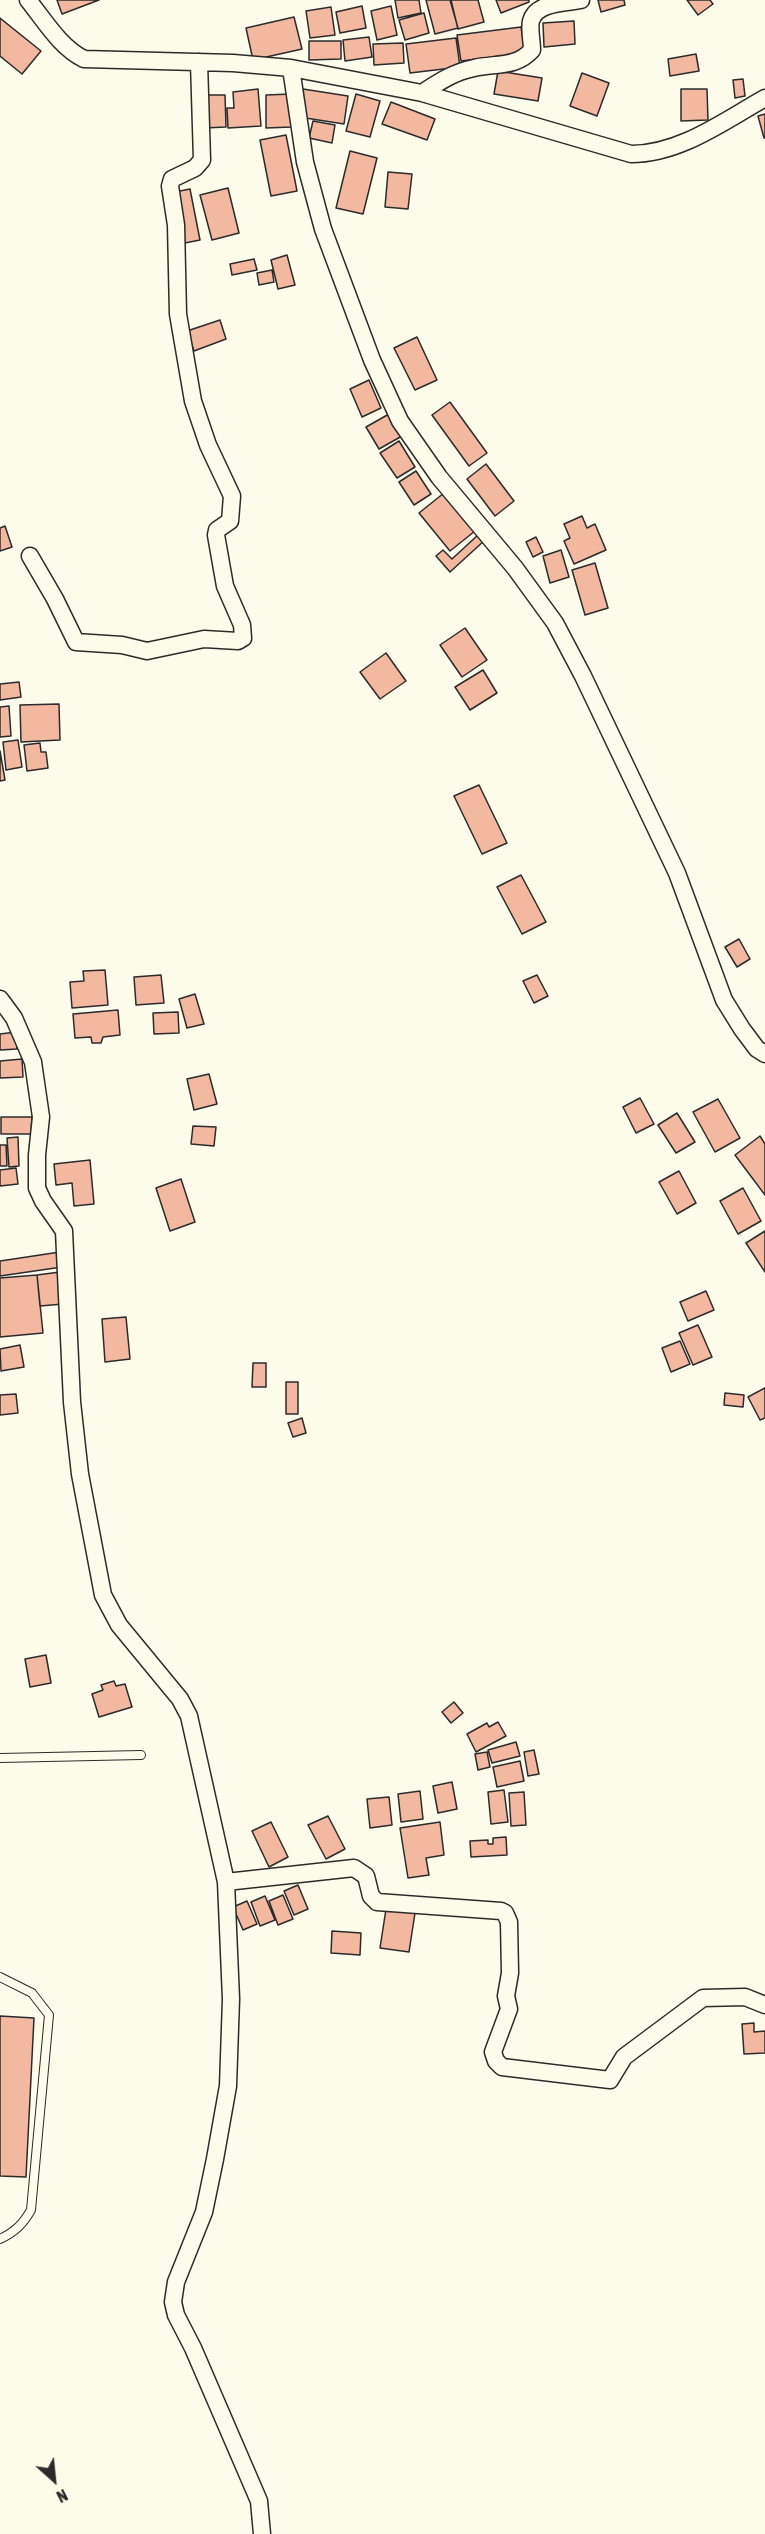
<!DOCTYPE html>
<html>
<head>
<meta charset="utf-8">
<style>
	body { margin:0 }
	#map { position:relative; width:765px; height:2534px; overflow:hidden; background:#fdfbea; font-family:"Asap Condensed",sans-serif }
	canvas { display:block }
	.north { position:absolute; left:24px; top:2450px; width:60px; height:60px; -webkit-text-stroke:4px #fdfbea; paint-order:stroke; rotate:153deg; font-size:16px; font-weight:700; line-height:24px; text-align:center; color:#2b2b2b }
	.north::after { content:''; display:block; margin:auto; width:21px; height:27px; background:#2b2b2b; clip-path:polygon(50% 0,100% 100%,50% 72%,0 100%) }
</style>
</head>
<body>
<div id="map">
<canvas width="765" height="2534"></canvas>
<div class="north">N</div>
</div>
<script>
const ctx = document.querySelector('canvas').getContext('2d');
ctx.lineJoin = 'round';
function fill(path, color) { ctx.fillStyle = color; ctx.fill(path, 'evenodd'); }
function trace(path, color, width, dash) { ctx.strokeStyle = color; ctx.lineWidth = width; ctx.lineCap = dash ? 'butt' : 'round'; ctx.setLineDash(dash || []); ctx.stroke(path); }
const building = new Path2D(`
	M57 0H99L62 14Z
	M395 0H419L421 13 398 18Z
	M426 0H450L458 28 435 34Z
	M451 0H478L484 22 458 29Z
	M496 0H529V2L501 13Z
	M598 0H624L625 5 601 12Z
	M687 0H710L713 4 698 15Z
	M362 6 366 28 340 33 336 12Z
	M391 6 397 35 377 40 371 11Z
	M331 7 335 35 310 38 306 11Z
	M424 13 429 33 405 40 399 20Z
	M294 17 302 49 253 60 246 28Z
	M0 18 41 51 22 74 0 56Z
	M574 21 575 44 544 47 543 23Z
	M521 27 525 53 461 61 457 35Z
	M369 37 372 57 345 61 343 40Z
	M456 38 460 67 410 73 406 44Z
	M309 41H341V59L309 60Z
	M403 43 404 63 374 65 373 44Z
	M696 54 699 71 670 76 668 59Z
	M498 71 542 78 538 101 494 94Z
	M582 73 609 83 597 116 570 106Z
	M743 79 745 96 735 98 733 80Z
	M258 89 261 126 228 128 227 108H234L233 92Z
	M303 89 348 96 344 124 299 117Z
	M681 89H707L708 120 681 121Z
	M291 94 292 127 266 128V95Z
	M356 94 380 101 370 137 346 131Z
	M202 95H225L226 127 204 128Z
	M391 102 435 119 427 140 382 124Z
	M765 114V138H764L758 116Z
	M313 121 335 125 332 143 309 138Z
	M286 135 297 191 271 196 260 140Z
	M350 151 377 158 363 214 336 208Z
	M388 172 412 174 408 209 385 207Z
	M228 188 239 233 212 240 200 195Z
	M190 189 200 240 185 243 175 192Z
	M287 255 295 285 278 289 271 260Z
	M254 259 257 270 232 275 230 264Z
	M272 270 274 282 259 285 257 273Z
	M220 320 226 339 194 351 187 331Z
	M417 337 437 380 415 390 394 348Z
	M369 380 381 408 362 417 350 389Z
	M450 402 487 453 469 466 432 415Z
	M389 414 402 436 379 449 366 427Z
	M399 441 415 467 397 478 380 453Z
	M486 464 514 501 495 516 467 479Z
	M416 471 431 494 414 505 399 482Z
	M444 493 475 531 450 551 419 513Z
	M582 516 587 528 595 524 606 550 574 564 564 541 570 538 564 524Z
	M5 526 12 547 0 551V528Z
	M479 534 485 540 450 572 436 556 443 550 452 559Z
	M536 537 543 552 533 557 526 542Z
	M561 550 569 577 550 583 543 556Z
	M595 563 608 608 585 615 572 570Z
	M465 628 487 660 462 677 440 645Z
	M386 653 406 681 380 699 360 672Z
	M483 670 497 693 470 710 455 687Z
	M19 682 21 697 0 700V684Z
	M59 704 60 740 21 742 20 705Z
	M9 706 11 736 0 737V707Z
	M18 740 22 767 6 770 3 742Z
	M40 743 41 752H46L48 768 27 771 24 745Z
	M0 751 5 780 0 781Z
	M479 785 507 843 482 854 454 796Z
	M521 875 546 922 522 934 497 887Z
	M739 939 750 959 737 967 725 947Z
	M105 970 108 1005 72 1008 70 982 84 981 83 971Z
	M161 975 164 1003 136 1005 134 977Z
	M537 975 548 996 534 1003 523 981Z
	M195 994 204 1024 187 1028 179 999Z
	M118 1010 120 1035 103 1037 101 1043H92L91 1037 75 1038 73 1014Z
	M178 1012 179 1033 154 1034 153 1013Z
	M16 1032 17 1049 0 1050V1034Z
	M22 1059 23 1077 0 1078V1061Z
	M209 1074 217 1104 194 1110 187 1079Z
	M640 1098 654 1124 636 1133 623 1107Z
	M718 1099 740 1138 715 1152 693 1112Z
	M677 1113 695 1142 676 1153 658 1125Z
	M1 1117H32L31 1134H1Z
	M193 1126 216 1127 214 1146 191 1144Z
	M760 1136 765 1144V1195L735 1155Z
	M18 1137 19 1166 9 1167 7 1138Z
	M0 1145H6L7 1166H0Z
	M90 1160 94 1204 74 1206 72 1183 56 1185 54 1164Z
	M16 1168 18 1184 0 1186V1170Z
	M679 1171 696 1203 677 1214 659 1182Z
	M181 1179 195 1222 170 1231 156 1188Z
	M743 1188 761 1221 738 1234 720 1201Z
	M765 1231V1272L746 1243Z
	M60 1252 62 1267 0 1276V1261Z
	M60 1272 63 1304 40 1306 37 1275Z
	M37 1275 43 1333 0 1337V1278Z
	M706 1291 714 1310 688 1321 680 1302Z
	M126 1317 130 1359 105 1362 102 1319Z
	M698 1325 712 1357 693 1365 679 1333Z
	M680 1341 690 1364 671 1372 662 1348Z
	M20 1345 24 1367 1 1371 0 1349Z
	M253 1363H266V1387H252Z
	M286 1382H298V1414H286Z
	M765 1388V1418L760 1420 748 1397Z
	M725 1393 744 1395 743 1407 724 1405Z
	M16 1394 18 1413 0 1415V1395Z
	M302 1418 306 1433 293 1437 288 1423Z
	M46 1655 51 1683 30 1687 25 1659Z
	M114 1681 116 1686 125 1684 132 1707 99 1717 92 1694 103 1690 101 1685Z
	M454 1702 463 1713 451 1723 442 1712Z
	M498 1722 506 1736 476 1752 467 1734 487 1723 489 1727Z
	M516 1742 520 1756 492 1763 488 1750Z
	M534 1750 539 1774 528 1776 524 1752Z
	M487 1752 490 1767 478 1770 475 1754Z
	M520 1761 524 1781 497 1787 493 1767Z
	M452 1782 457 1809 438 1813 433 1786Z
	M504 1790 508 1822 491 1824 488 1792Z
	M420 1791 423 1819 401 1822 398 1794Z
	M524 1792 526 1825 511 1826 509 1793Z
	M389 1797 392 1825 370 1828 367 1799Z
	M328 1816 345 1849 326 1859 308 1825Z
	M271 1822 288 1857 269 1867 252 1831Z
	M440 1822 444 1855 426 1858 429 1875 408 1878 400 1828Z
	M506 1837 507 1855 471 1857 470 1841 488 1840V1844H493V1838Z
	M298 1885 308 1909 294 1915 284 1891Z
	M283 1895 293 1919 278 1925 269 1901Z
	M265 1896 275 1920 260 1926 251 1902Z
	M247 1901 257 1924 243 1930 233 1907Z
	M386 1909 415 1913 409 1952 380 1948Z
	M332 1931 361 1933 360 1955 331 1953Z
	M0 2016 34 2018 26 2177 0 2176Z
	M754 2023V2032L765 2031V2053L744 2054 742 2024Z`);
fill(building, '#f2b8a0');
trace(building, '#2b2b2b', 1.5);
const lane = new Path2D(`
	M0 1758 141 1755
	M0 1977 32 1993 49 2015 31 2210C23 2224 15 2232 0 2239`);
const street = new Path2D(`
	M28 0C45 21 60 47 84 59L233 63 291 68 422 93 631 154C680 154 724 121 765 98
	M291 68 305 162 323 229 372 360 400 421 439 477 515 568 555 623 583 676 677 873 724 1000 742 1029 757 1049 765 1054
	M422 93C439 82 454 72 474 68 496 63 516 68 532 50 532 41 529 29 531 21 536 2 566 3 581 0
	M30 556 55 599 76 642 122 645 147 651 204 639 238 641 243 638 242 625 225 586 216 535 217 530 230 521 232 496 208 445 193 401 178 314 176 225 170 186 172 179 195 168 202 160 199 62
	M0 999 14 1018 33 1062 41 1117 37 1155V1188L43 1201 64 1231 72 1402 80 1474 103 1595 119 1625 180 1699 189 1716 226 1882 231 1999 228 2086 215 2159 204 2212 176 2282 173 2302 176 2315 193 2348 259 2501 262 2534
	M226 1882 354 1868 366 1876 371 1896 377 1902 501 1911 505 1913 509 1922 510 1973 506 1996 509 2009 493 2052 496 2061 502 2067 610 2080 624 2057 703 1998 745 1997 765 2005`);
trace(lane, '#2b2b2b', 10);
trace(street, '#2b2b2b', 19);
trace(lane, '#fdfbea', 8);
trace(street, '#fdfbea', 16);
</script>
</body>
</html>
